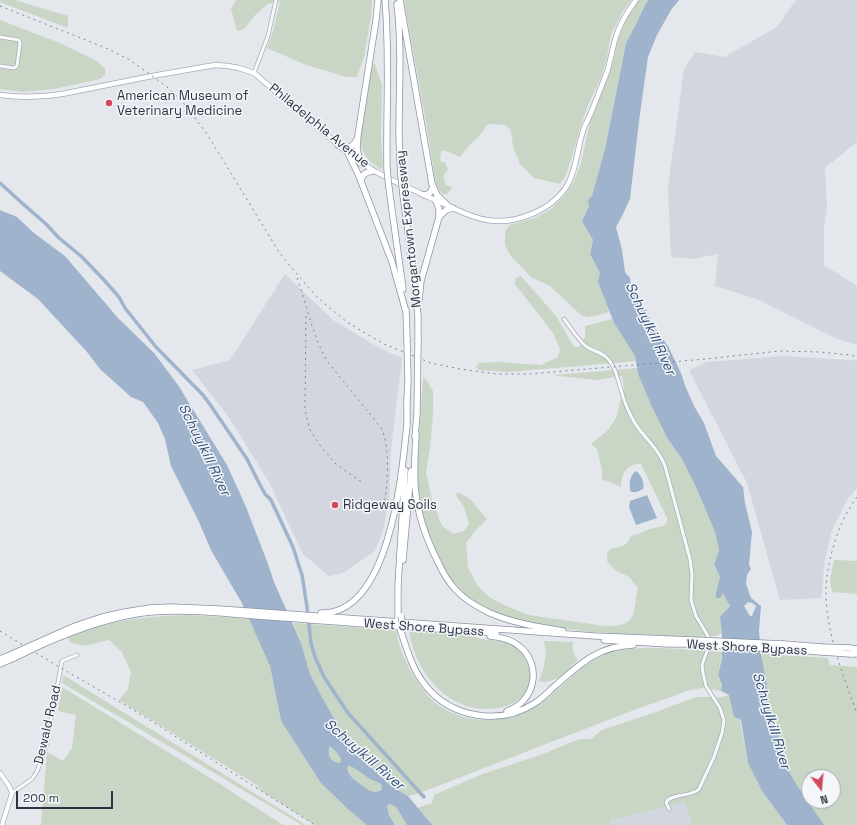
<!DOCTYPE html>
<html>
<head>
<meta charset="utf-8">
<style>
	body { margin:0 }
	#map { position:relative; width:857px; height:825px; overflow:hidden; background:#e4e7ec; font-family:"Space Grotesk",sans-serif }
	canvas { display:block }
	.north { position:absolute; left:801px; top:769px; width:40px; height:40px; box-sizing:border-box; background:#f4f6f9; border:1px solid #a4a8b1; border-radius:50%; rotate:164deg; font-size:11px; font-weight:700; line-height:16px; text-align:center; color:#2b3445 }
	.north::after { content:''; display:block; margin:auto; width:14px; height:18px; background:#d1495b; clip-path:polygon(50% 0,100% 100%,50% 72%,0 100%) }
	.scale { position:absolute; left:16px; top:791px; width:97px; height:18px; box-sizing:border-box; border:2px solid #2b3445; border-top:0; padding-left:5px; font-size:12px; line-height:14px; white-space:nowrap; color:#2b3445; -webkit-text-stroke:3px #f4f6f9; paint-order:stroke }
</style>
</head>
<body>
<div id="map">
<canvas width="857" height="825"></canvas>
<div class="north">N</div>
<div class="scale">200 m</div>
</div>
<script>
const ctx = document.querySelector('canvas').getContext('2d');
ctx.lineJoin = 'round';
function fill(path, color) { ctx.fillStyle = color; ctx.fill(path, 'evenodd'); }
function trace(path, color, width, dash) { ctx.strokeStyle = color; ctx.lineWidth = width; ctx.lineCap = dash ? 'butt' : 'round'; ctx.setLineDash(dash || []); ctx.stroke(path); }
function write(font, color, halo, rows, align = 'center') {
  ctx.font = font + ' "Space Grotesk",sans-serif'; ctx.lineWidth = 3; ctx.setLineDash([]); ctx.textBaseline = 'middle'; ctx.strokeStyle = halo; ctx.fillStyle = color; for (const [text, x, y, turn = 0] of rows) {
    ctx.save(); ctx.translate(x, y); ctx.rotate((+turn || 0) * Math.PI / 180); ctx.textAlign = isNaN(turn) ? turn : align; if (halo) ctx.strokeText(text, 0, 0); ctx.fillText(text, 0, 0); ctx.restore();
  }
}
fill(new Path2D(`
	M797 0H857V142L825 168 827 208 824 229V265L857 286V345L837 339 757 299 715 286 718 254 692 259 671 257 668 187 684 69 695 52 724 57 777 27 795 1Z
	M285 274 333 320 381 349 402 358 391 450 389 500 383 531 375 551 343 573 329 576 303 554 269 482 228 416 192 370 230 360Z
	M783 356 851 360 857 361V488L847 500 832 530 825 560 821 598 780 600 747 483 689 370 707 362Z
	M684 802 692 825H611L610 820Z`), '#d2d6de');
fill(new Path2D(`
	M0 0H15L68 16V28L0 2Z
	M236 0H372L371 16 364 57 357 77H346L304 64 267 48 273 32 280 1 268 4 256 14 244 29 237 31 231 9Z
	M404 0H631L623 11 611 34 607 57 601 78 588 105 579 131 571 160 565 177 560 184 534 178 520 164 513 147 511 131 506 125 488 124 480 135 467 148 460 157 444 150 441 152 440 161 445 163 448 169 443 176 446 185 452 187 448 194H443L438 189 435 180 430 145Z
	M639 0H648L645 5 636 24 626 43 605 149 592 196 589 200V206L582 220 593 240 590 254 600 273 605 300 609 312 599 315 588 317 581 315 550 286 531 277 510 255 505 245V231L510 225 535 218 551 209 565 195 574 181 581 163 590 122 608 76 614 57 618 39 627 18Z
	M0 20 60 43 95 60 105 68V75L100 79 54 89 22 92 0 89Z
	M375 64 382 85 381 139 383 168 380 169C374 164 366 159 363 151 356 131 368 87 372 65Z
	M521 276 556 316 574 347H579L585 337V326L612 319 614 323 635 356 636 361 509 372 479 370 476 367 479 363 497 362 541 365 558 357 560 349 553 333 515 284V278Z
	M637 368 638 374 652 407 667 438 682 459 696 487 715 532 719 550 714 564 720 577 716 592 722 591 730 606 720 617 721 633 716 636 699 637 619 634 582 631 536 624 500 615 480 604 465 594 452 580 443 565 432 542 425 523 421 507 418 490 417 473 423 377 426 380 433 391V415L430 448 426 472 432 500 442 526 454 534 464 531 469 524C467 517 466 510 462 504 460 501 458 499 456 495L458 492 470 499 487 519 476 530 466 543 468 567 477 585 489 597 504 605 528 615 605 626C639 627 632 613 638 588L629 577 617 571 612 567 607 561V554L610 549C622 546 625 548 631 536L638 534 650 529 664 526 667 522V518L641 464C637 463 635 464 631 466 623 470 621 478 621 487L602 479V470L597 449 591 444 608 430 616 418 624 388 622 376 596 380 558 376 555 375Z
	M834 560 857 561V594L832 592 830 580Z
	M186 615 223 617 249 619 270 666 281 721 294 741 381 825H315L254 786 263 789 119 700 128 689 131 672 122 652 109 640 85 646 71 643 68 637C75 634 83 631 91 628 121 619 154 616 186 615Z
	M293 623 396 630C400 652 408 669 421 687 424 690 426 694 429 697 452 720 486 725 516 715 521 714 526 713 530 710 545 702 558 689 570 678 577 671 584 663 593 658 597 656 603 654 607 653 625 647 643 648 661 648 682 649 701 650 722 652 722 659 718 670 718 675 719 682 723 682 721 691L702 688 690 690 634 710 417 794 408 796 391 786 366 763 350 746 323 699 310 674 301 643Z
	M409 631C425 632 441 632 457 633 467 634 477 638 487 640 497 641 507 641 516 647 524 652 529 663 530 673 531 706 496 713 470 707 461 705 450 699 443 693 424 677 413 656 409 631Z
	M544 641 573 642C572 650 573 654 578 660 567 670 556 685 539 681L544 666 546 653Z
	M761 654 828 658 830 665 857 667V825H806L776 779ZM809 777H833V801H809Z
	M63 675 306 825H302L62 683Z
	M62 687 220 784 283 825H41L47 752 63 761 72 748 76 715 58 711Z
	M729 695 734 717 740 720 748 763 762 791 787 825H692L684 802 610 820 611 825H433L417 808 432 803 434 795 480 775 543 754 579 739H591L602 730 656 712 696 697H721Z
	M329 747H331C335 751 342 755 341 762L339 763C330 761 328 757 329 747Z
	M349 766 354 768 370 779 381 784 382 788C375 795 368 790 362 785 355 780 349 777 347 768Z
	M390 804 396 807 407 825H395L389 815 387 806Z`), '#c9d6c5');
fill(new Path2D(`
	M648 0H679L671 10 657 35 648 57 639 121 630 199 622 216 616 227 622 250 625 272 630 278 631 286 637 298 647 311 652 324 668 346 681 373 686 388 694 406 704 423 716 456 743 487 745 503 752 532 749 565 751 569 747 575 746 584 751 598 761 606 759 631 761 654 766 681 770 714 775 724 776 728 782 747 787 768 796 784 824 825H787L762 791 748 763 741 720 734 717 729 695 721 691 722 685 718 675 722 658V637L720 617 730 606 722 592V595L720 598H716V592L720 577 714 564 719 550 715 532 696 487 682 459 667 438 652 407 638 374 635 356 614 323 598 282 600 273 590 254 593 240 582 221 589 206 588 200 592 196 605 149 626 43 636 24 645 5ZM748 602 752 603 756 606 752 616H750L744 606Z
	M0 210 17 217 34 233 65 256 118 318 154 353 178 385 227 465 246 507 268 564 274 582 301 643 310 674 323 699 350 746 366 763 391 786 408 796 427 819 433 825H407L396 807 390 804 387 806 389 815 395 825H367L349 810 321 783 281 721 270 666 257 637 242 603 226 576 211 550 199 522 171 466 165 439 158 423 143 402 131 397 100 369 87 352 38 299 0 271ZM329 747H331C335 751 341 755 341 762L339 763C330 761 328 757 329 747ZM349 766 354 768 370 779 381 784 382 789C375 795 368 790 362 785 355 780 349 777 347 768Z
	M636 471C641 474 645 483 643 489L637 492H631C628 486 630 474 636 471Z
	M647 495 657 518 636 525 629 507 630 501Z`), '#9fb4cc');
trace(new Path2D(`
	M0 183 22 203 46 224 59 238 81 256 104 280 119 297 125 308 156 347 203 395 209 403 247 459 258 481 265 494 271 500 293 547 299 566 302 575 307 607 311 643 315 657 324 677 348 713 424 797`), '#9fb4cc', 3.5);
const street = new Path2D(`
	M0 37 19 40 20 43 17 66 14 68 0 66
	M254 73 268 36 276 0
	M564 319C572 329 577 339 587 347 593 351 601 352 606 357 616 366 618 381 622 393 624 401 627 408 631 416 633 420 636 425 639 429 649 442 659 450 665 466L690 559 692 575 691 600 696 616 708 636 707 651 702 665 703 673 706 686 720 708 724 720 722 733 714 757 699 789C692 797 672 793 666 802L669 809
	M12 793 32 779 36 773 38 769 46 746 62 661 77 655`);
const secondary = new Path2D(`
	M0 773 9 786 12 793 2 825`);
const primary = new Path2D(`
	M0 95C21 98 41 97 62 94L152 76 215 65 228 66 239 68 254 73 348 153C376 176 412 189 444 204 458 210 472 218 487 220 516 225 553 210 568 184 577 168 577 148 583 131 584 126 588 120 590 115 596 101 601 87 607 72 610 62 612 51 615 40 619 25 627 12 636 0`);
const highway = new Path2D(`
	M385 0C390 56 386 113 387 169
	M400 0 432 184 437 195 447 205
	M397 4C402 46 399 88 399 130 399 145 400 160 401 176
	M338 145C348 149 352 149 357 139
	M348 153 359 176 392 262 406 312
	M360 163 357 148 358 135 376 20 378 0
	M361 181C362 174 366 172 373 171
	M389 188 403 289
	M403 195 412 260 418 316V342
	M424 195 430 193 433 186
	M439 217 446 210 453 208
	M419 300 421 281 439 217V209L435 199
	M406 310 407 340
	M407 427V400
	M416 434C415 452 414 469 415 486 417 514 426 539 439 564 443 573 448 581 455 589 464 599 477 607 490 613 513 623 538 627 563 631
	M415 437 417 414
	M403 560 411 471
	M321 613C390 615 402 473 407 424
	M398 619V586L405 470
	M400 629C407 649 412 669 425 685 451 718 500 726 535 703 543 698 549 691 556 685 580 664 598 646 633 645
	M490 636C500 637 511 639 519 646 543 665 535 702 507 711
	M604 640 668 644H690
	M39 642 75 626 102 617 125 612 150 608 171 607 219 609 595 636 692 640
	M43 644C78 629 113 616 150 612 175 610 199 611 223 613 244 615 266 617 287 618 356 624 426 628 496 633
	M784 644 821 647
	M850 648 857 649
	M783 649 822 652
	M851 654H857
	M0 659 10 655
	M0 664 14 658`);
trace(street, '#a9aeb7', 4.5);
trace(secondary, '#a9aeb7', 5.5);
trace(primary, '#a3abb8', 6);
trace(highway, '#8b94a3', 7);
trace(street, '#f7f8fa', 3);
trace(secondary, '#fff', 4);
trace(primary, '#fff', 4.5);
trace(highway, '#fff', 5.5);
trace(new Path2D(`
	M0 6 106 48 128 59 144 70 167 87 182 101 207 134 279 252 291 267 315 295 326 305 347 322 360 330 384 344 431 363 460 369 497 374H529L706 359 780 351 820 352 850 355 857 357
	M297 278 300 286C308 311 314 338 327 361L382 429C390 450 388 483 384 505
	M306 316 305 410 310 430 322 448 336 464 363 483
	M857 497C848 509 841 523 836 538 830 557 825 578 826 598 828 638 844 677 857 714
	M0 631 61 668 137 712 315 825`), '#7d8696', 1, [2, 4]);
const highwayBridge = new Path2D(`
	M387 169 389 188
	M401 176 403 195
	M407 400 408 381 407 340
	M417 414 418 342
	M401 616 403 629
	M692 640 784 644
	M690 644 783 649
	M821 647 850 648
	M822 652 851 654
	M10 655 39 642
	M14 658 43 644`);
trace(highwayBridge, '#8b94a3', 7, []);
trace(highwayBridge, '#fff', 5.5);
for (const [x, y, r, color] of [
	[109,103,4,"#d1495b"],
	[335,505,4,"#d1495b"]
]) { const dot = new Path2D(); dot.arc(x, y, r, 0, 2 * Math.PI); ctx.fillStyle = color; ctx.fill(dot); trace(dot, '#f4f6f9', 1.5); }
write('13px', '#2b3445', '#f4f6f9', [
	["American Museum of",117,96],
	["Veterinary Medicine",117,111],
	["Ridgeway Soils",343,505]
], 'left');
write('13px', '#2b3445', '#f4f6f9', [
	["Philadelphia Avenue",319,126,39],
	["Morgantown Expressway",409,229,-96],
	["West Shore Bypass",424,628,4],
	["West Shore Bypass",747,648,3],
	["Dewald Road",48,725,-77]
]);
write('italic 14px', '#34527a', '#f4f6f9', [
	["Schuylkill River",650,329,65],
	["Schuylkill River",204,450,64],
	["Schuylkill River",771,721,73],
	["Schuylkill River",364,755,41]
]);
</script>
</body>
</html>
